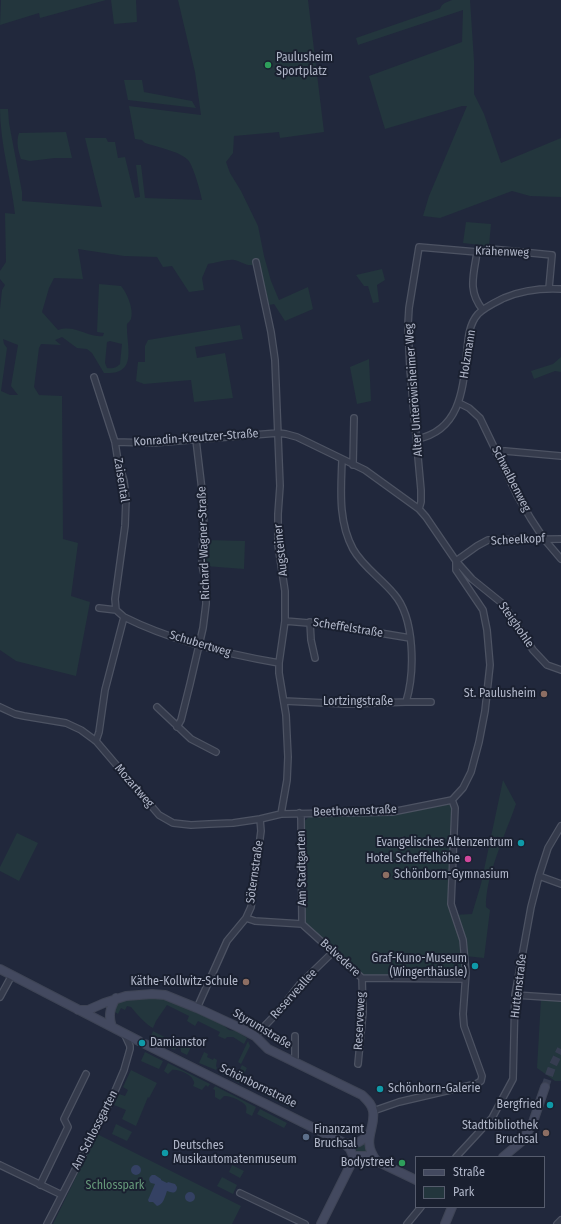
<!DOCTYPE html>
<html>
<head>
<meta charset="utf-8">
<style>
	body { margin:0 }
	#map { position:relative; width:561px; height:1224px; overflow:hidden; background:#21283c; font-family:"Fira Sans Condensed",sans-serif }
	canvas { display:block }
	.legend { position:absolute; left:415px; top:1156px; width:130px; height:52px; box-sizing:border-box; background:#1a2030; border:1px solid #565c6d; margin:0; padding:5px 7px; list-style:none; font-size:12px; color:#b0b6c8 }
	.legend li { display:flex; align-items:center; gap:8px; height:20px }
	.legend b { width:20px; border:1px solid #565c6d }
</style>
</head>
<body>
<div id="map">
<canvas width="561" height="1224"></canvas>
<ul class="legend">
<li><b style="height:5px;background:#43495f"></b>Straße</li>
<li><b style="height:11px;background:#23363d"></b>Park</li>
</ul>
</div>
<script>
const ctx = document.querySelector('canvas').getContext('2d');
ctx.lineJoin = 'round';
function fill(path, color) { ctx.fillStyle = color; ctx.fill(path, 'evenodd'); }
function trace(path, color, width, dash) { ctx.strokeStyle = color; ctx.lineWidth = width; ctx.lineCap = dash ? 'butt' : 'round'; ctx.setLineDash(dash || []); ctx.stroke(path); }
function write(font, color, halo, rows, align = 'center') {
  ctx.font = font + ' "Fira Sans Condensed",sans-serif'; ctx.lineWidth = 4; ctx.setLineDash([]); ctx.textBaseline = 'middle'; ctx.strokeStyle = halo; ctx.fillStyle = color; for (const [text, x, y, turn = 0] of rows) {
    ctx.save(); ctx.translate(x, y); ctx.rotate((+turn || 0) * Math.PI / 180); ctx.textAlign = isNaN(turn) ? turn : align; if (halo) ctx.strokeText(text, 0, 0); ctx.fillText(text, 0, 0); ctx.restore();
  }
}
fill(new Path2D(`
	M1 0H106L40 18 39 13 0 25Z
	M111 0H136L137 22 114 24Z
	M178 0H308L324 132 280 138 279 132 234 136 233 153 226 162 230 173 241 191 258 226 264 256 271 281 279 300 308 287 313 309 285 321 274 304 269 305 259 262C248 269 244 262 234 260 229 259 215 263 208 264L202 278 204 290 189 292 172 266 163 267 157 257 124 256 78 249 83 279 54 278 49 288 42 312 58 330C76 324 87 338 103 336L104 333 97 332 99 284 121 286C127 293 134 309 131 319 130 321 128 323 127 324 126 347 139 375 104 373L92 353 87 349 77 348 62 337 55 340 61 345 41 344 39 348 34 387 39 395 62 396 63 539 78 543 71 596 90 602 76 676 16 661 0 650V309L2 290 5 285 0 279V271L6 262 5 213 15 214C11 179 0 143 0 109H8L9 123 22 192V201L102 207 85 138H106L108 142H115L118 158 125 157 135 198 140 197 136 165H141L145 198 202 200C201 193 193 165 188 160 179 151 157 147 145 143L142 140 135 139 129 106 201 115 195 72ZM3 339 18 345 11 386 18 395H10L1 391 7 348 4 344ZM110 341 122 344 120 364C116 368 113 369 107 368L105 363 107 342Z
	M452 0H470L474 61V94L484 114 501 163 561 138V197L530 196 512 191 440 218 423 216 429 196 467 106H462L385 129 369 76 462 42 463 10 358 45 356 38 440 9C442 3 447 2 452 0Z
	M124 80H142L144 92 192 101 196 108 128 100Z
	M66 132 72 158H55L30 161 21 159C18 150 16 142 19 133Z
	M466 222 491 224 489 246 463 243Z
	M382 269 385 280 377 285 379 302 373 303 368 286H364L356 275Z
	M240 325 243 339 195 347 197 358 225 353 233 398 194 402 191 380 144 384 136 381 138 362H145V346L148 340Z
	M561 357V372L555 371 534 379 531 371 553 364Z
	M369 359 371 401 357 404 350 367Z
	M207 540 245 541 244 569 205 566Z
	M503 780 516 804C506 833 485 877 486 907L490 910 484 958 465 956 464 977H363L301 925 303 822 309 817 346 814 392 813 448 803 451 804 453 809V915L472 914 481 884Z
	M17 833 38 843 19 881 0 871V867Z
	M126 996 132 999 158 998 168 1000 222 1024 229 1030 236 1031 247 1038 244 1044 233 1037H227L225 1039 218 1036 220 1032 198 1021 195 1026 187 1021 189 1016 167 1005 156 1021 153 1028C146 1025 136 1013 131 1007L127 1006 125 1010 121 1008 118 1014 110 1009 118 1001 123 1002Z
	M541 999 561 1000V1081H555L537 1068Z
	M153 1031 178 1044 175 1050 150 1038Z
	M248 1041 250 1046 241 1064 238 1062Z
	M180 1043 191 1047 187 1055 181 1052Z
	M145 1052 163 1061 159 1069 141 1061Z
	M204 1052 208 1054 207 1057 213 1060 214 1058 217 1060 216 1066 217 1068 216 1070 199 1063Z
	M168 1063 210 1084 208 1087 206 1085 202 1090 193 1086C194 1084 195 1082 193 1080 191 1074 177 1069 172 1070L168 1074 164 1071Z
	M242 1065 247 1068 239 1083 222 1074 223 1071H226L229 1066 238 1073Z
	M131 1070 157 1083 149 1098 148 1097 136 1126 122 1119 126 1110 114 1105 119 1094 125 1096 128 1090 123 1087Z
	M215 1086 256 1107 252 1116 246 1113C246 1110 247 1109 246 1106 243 1101 229 1095 224 1096L220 1100 215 1097V1090L213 1089Z
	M265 1088 292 1101 289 1107 262 1094Z
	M260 1109 287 1123 284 1128 257 1114Z
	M116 1124 132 1132 127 1141 112 1134Z
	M97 1134 241 1206 232 1224H53Z
	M364 1141 368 1154 357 1153 355 1146Z
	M232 1165 244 1171 240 1178 229 1172Z
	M222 1177 237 1185 233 1194 217 1186Z`), '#23363d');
fill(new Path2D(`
	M131 1170a5 5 0 1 1 10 0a5 5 0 1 1-10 0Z
	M152 1175H155L161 1179V1180L167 1183 168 1182 175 1184 177 1187C177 1194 172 1193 167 1191 165 1197 163 1205 157 1206L153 1202H149L148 1200 155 1184 151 1183C148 1180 149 1177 152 1175Z
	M185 1197a5 5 0 1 1 10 0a5 5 0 1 1-10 0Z`), '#344163');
trace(new Path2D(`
	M545 1087 552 1067 561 1049`), '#363d51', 8, [8, 4]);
const street = new Path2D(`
	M477 252C474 274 467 291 483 310
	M256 262 271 332 275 360 280 486 278 514V545L285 591V621L279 663V673L286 715 288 757 287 780 281 814
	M94 377 115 442 118 461 124 481 126 499 125 526 115 599 116 610 124 617 105 690 99 732 96 741
	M459 403 469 408 480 418 518 497 531 519 544 539 561 559
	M417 439C461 430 463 388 467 351 468 339 469 324 478 314 485 307 496 302 504 298 523 290 541 288 561 289
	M115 442 152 443 278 433 286 434 297 437 365 470 419 509 426 517 456 561V570L483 610 487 630 490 665 485 711 479 742 471 772 463 788 452 800 455 808 451 904 463 940 466 973 463 1014 464 1026 482 1076 481 1081 476 1084 399 1102 373 1111
	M496 452 505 451 561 456
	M342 460C341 490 338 521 353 549 363 567 381 578 394 594 415 618 415 672 406 702
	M353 465 354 418
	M419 509 421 502V490L410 369 408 325 409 308 419 247 477 252 491 249 552 255 549 288
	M561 539 488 540 477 546 456 561 472 579 503 604 533 650 547 665 561 670
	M99 608 116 610
	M124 617C172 641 226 654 279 663
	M285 621 332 625 410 638
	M310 622 311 640 315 658
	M284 701 347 704 406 702H431
	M0 707 15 714 24 716 66 723 81 730 96 741 159 815 173 823 191 825 209 824 233 823 260 819 281 814 392 812 452 800
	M157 707 191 739 216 752
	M177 727 181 720 190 684 203 628 206 604V583L202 565 204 507 196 440
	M299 813 301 817 302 924
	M539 876 561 884
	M246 918 255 921 302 924 362 978 465 979
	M515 995 561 998
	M0 997 12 975
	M197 1008 227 941 246 918 251 907 261 831 260 819
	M255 1036 278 1012 300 984 333 952
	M293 1061 295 1057V1036
	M358 1064 363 1012 362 978
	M456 1157 492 1118 513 1079 515 995 531 907 539 876 548 848 561 826
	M0 1165 62 1195
	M40 1185 68 1127 64 1119 86 1074
	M240 1193 305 1224
	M47 1224 112 1098 124 1070 130 1049V1046L124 1033
	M407 1224 421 1207
	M557 1224 561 1220`);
const secondary = new Path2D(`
	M0 969 139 1041
	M78 1010H88L104 1003 126 996 152 994 165 995 197 1008 240 1028 255 1036 268 1049 362 1095C367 1100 372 1104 373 1111 376 1129 361 1140 376 1160
	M112 1027C108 1016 110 1008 116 998
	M145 1044 344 1143 350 1149 354 1158
	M344 1143C357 1145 361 1142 370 1133
	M503 1157 521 1142 532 1125 545 1087
	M354 1158 356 1156H366L416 1180
	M321 1224 354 1158
	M445 1224 452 1207`);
trace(street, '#4d5363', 8);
trace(secondary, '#3e4455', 10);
trace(street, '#353b4c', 5.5);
trace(secondary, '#43495f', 8);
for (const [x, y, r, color] of [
	[268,65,4,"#2e9e5b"],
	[544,694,4,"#8d6e63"],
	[521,843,4,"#0f9aa8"],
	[468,859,4,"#d1479c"],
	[386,875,4,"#8d6e63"],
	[475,966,4,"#0f9aa8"],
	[246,982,4,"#8d6e63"],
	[142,1043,4,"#0f9aa8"],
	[380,1089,4,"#0f9aa8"],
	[550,1105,4,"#0f9aa8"],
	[546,1133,4,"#8d6e63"],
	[306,1137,4,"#5c6f8a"],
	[165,1153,4,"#0f9aa8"],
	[402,1163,4,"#2e9e5b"]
]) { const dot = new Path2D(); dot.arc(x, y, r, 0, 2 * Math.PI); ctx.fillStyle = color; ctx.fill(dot); trace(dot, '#1a2030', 1.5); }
write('12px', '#b0b6c8', '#1a2030', [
	["Paulusheim",276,58,"left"],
	["Sportplatz",276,72,"left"],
	["St. Paulusheim",536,694],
	["Evangelisches Altenzentrum",513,843],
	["Hotel Scheffelhöhe",460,859],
	["Schönborn-Gymnasium",394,875,"left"],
	["Graf-Kuno-Museum",467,959],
	["(Wingerthäusle)",467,973],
	["Käthe-Kollwitz-Schule",238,982],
	["Damianstor",150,1043,"left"],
	["Schönborn-Galerie",388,1089,"left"],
	["Bergfried",542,1105],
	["Stadtbibliothek",538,1126],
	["Bruchsal",538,1140],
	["Finanzamt",314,1130,"left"],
	["Bruchsal",314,1144,"left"],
	["Deutsches",173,1146,"left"],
	["Musikautomatenmuseum",173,1160,"left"],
	["Bodystreet",394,1163]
], 'right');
write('12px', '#b0b6c8', '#1a2030', [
	["Krähenweg",502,252,2],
	["Holzmann",468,354,-81],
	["Alter Unteröwisheimer Weg",414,390,-94],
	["Konradin-Kreutzer-Straße",196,438,-4],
	["Schwalbenweg",511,479,63],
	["Zaisental",121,480,81],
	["Scheelkopf",518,540,-3],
	["Richard-Wagner-Straße",204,543,-92],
	["Augsteiner",281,550,-96],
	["Steighohle",516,625,55],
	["Scheffelstraße",348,628,9],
	["Schubertweg",200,644,17],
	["Lortzingstraße",358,702],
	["Mozartweg",134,786,49],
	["Beethovenstraße",355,811,-2],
	["Am Stadtgarten",302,868,-91],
	["Söternstraße",255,872,-82],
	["Belvedere",340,958,42],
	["Huttenstraße",519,986,-83],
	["Reserveallee",294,994,-48],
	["Reserveweg",360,1021,-87],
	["Styrumstraße",262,1029,31],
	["Schönbornstraße",258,1086,26],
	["Am Schlossgarten",95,1130,-63]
]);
write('12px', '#66997a', '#1a2030', [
	["Schlosspark",115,1186]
]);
</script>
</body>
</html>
